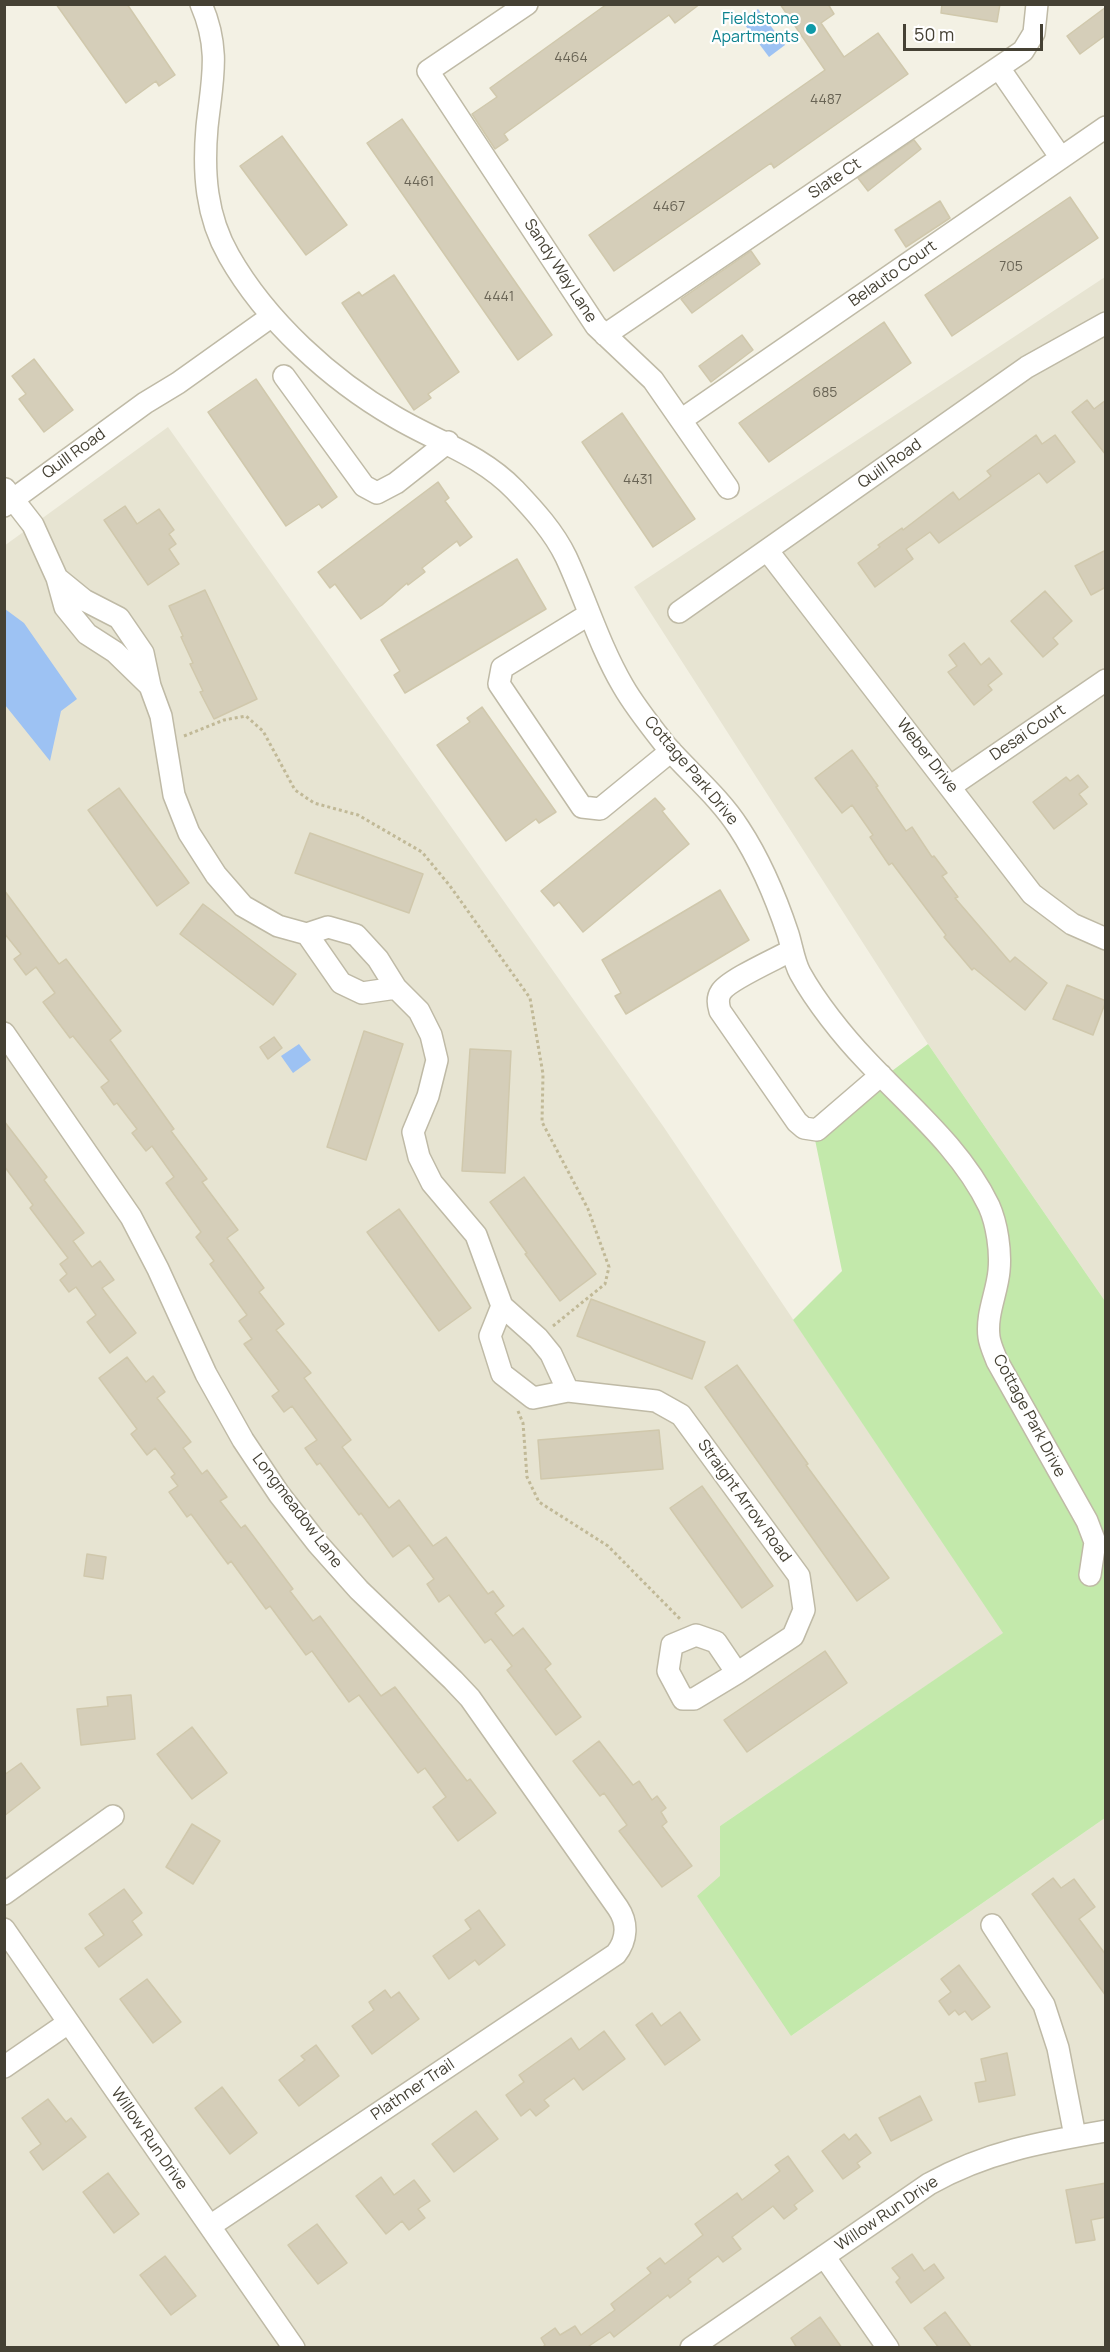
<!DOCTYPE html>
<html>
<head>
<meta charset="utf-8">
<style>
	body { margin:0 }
	#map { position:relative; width:1110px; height:2352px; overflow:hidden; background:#f3f1e4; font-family:Manrope,sans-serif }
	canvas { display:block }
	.frame { position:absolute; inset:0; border:6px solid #454134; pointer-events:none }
	.scale { position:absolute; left:903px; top:24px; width:140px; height:27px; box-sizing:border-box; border:3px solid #454134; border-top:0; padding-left:8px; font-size:18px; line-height:21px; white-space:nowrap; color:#454134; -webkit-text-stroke:4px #fff; paint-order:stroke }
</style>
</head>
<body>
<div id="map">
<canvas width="1110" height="2352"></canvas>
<div class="frame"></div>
<div class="scale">50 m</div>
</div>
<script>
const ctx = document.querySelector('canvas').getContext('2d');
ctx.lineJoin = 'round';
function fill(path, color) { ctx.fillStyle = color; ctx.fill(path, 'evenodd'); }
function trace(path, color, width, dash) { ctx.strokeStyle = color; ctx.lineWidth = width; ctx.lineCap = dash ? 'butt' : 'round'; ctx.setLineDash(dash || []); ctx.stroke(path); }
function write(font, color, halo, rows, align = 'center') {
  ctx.font = font + ' Manrope,sans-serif'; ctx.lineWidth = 4.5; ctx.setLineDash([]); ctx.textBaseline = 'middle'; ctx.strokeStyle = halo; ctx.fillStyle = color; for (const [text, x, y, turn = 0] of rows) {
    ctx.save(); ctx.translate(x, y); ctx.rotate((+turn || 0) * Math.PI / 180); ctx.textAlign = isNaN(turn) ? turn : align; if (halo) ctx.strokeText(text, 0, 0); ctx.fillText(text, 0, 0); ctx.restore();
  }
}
fill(new Path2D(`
	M1105 277V1301L928 1044 634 587Z
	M168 427 663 1126 1004 1633 720 1826 791 2036 1105 1818V2347H5L4 546Z`), '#e7e4d2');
fill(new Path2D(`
	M928 1044 1105 1301V1818L791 2036 697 1896 720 1876V1826L1003 1633 793 1320 842 1271 813 1130Z`), '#c3e9ab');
fill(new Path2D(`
	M758 9 785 45 769 57 742 21Z
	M5 609 24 623 77 699 61 711 50 761 5 705Z
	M299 1044 311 1060 293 1073 281 1056Z`), '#9dc2f3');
const building = new Path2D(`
	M56 4H127L175 75 159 86 156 81 126 103Z
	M607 4H700L675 23 669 15 504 134 508 140 495 149 472 114 497 97 490 88Z
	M780 4H828L834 14 821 23 844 57 878 33 908 74 774 168 771 163 614 271 589 235 825 70Z
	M942 4H1000L997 22 941 13Z
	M1106 7V35L1080 54 1067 36Z
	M402 119 552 335 518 360 367 143Z
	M282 136 347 225 306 255 240 166Z
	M914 140 921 149 868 191 858 178Z
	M1070 197 1098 238 952 336 925 295Z
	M940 201 950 218 906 247 895 230Z
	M751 251 760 264 692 313 681 299Z
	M394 275 459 372 428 394 431 398 414 410 342 303 359 292 362 296Z
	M884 322 911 363 769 462 739 423Z
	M742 335 753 350 711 382 699 366Z
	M34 359 73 410 44 432 19 399 26 394 12 376Z
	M256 379 337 497 322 508 319 504 286 526 208 412Z
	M1087 400 1094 409 1106 400V455L1072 412Z
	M622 413 695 519 653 547 582 442Z
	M1036 435 1042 444 1055 435 1075 462 1047 483 1039 473 939 543 930 532 906 549 913 559 875 587 858 563 880 547 878 545 902 528 903 530 953 492 959 500 991 476 987 471Z
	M438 482 449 498 445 501 472 537 460 546 457 541 422 568 425 572 408 585 407 583 382 605 361 619 335 584 330 588 318 572Z
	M125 506 137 524 159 509 174 530 169 534 176 544 169 549 179 564 148 585 104 520Z
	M1106 550V587L1091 595 1075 566Z
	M517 559 546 609 405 693 394 675 400 671 381 640Z
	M205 590 257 699 214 719 200 692 203 691 190 664 193 663 181 637 183 636 169 606Z
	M1045 591 1072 621 1053 638 1058 644 1043 657 1011 621Z
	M964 643 981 665 989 658 1002 674 988 685 992 690 974 705 948 672 957 666 949 655Z
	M482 707 556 812 539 823 536 819 506 841 437 745 470 722 467 718Z
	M852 750 878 786 876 787 906 831 912 827 932 857 934 856 947 873 942 876 958 897 955 898 1010 962 1015 957 1047 983 1025 1010 974 968 972 970 944 937 946 935 892 863 889 865 870 837 873 835 852 805 842 813 815 778Z
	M1078 775 1088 787 1079 794 1087 804 1054 829 1033 802 1066 777 1070 781Z
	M119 788 189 883 157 906 88 810Z
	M655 798 665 809 662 811 689 844 583 932 559 902 554 906 541 891Z
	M310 833 423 874 409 913 295 873Z
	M4 890 59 964 66 959 121 1031 110 1040 174 1129 171 1131 207 1179 202 1182 238 1230 227 1238 264 1288 259 1292 284 1324 276 1330 311 1373 304 1378 351 1440 342 1447 389 1508 399 1500 433 1546 446 1537 488 1594 493 1591 504 1606 495 1613 513 1636 523 1628 551 1664 545 1669 581 1717 556 1735 507 1670 512 1666 491 1639 485 1643 449 1595 439 1602 427 1584 434 1579 409 1545 393 1557 361 1513 359 1515 320 1463 317 1465 305 1448 317 1440 292 1406 284 1412 272 1396 279 1391 244 1344 252 1339 239 1321 247 1315 210 1264 214 1261 196 1237 201 1232 166 1183 174 1177 152 1146 146 1151 132 1133 137 1129 117 1103 114 1105 101 1087 109 1081 73 1036 70 1038 43 1002 55 993 36 967 26 975 14 959 21 954 4 933Z
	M720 890 749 940 626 1014 615 996 621 993 602 960Z
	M203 904 296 974 273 1005 180 934Z
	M1067 985 1106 1001 1093 1035 1053 1019Z
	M364 1031 403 1044 366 1160 327 1147Z
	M274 1037 282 1048 268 1059 260 1047Z
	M470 1049 511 1051 505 1173 462 1171Z
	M4 1121 47 1177 44 1180 84 1233 73 1241 92 1267 100 1261 114 1280 102 1288 136 1333 110 1353 87 1322 96 1315 76 1287 69 1292 60 1280 67 1274 60 1264 68 1258 30 1208 33 1205 4 1166Z
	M524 1177 596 1274 560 1301 525 1254 527 1253 490 1202Z
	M399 1209 471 1308 439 1331 367 1232Z
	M591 1299 705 1342 692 1379 577 1336Z
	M127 1357 146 1382 153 1376 165 1392 157 1398 191 1442 183 1448 202 1474 207 1470 227 1497 220 1501 241 1528 245 1525 293 1589 290 1591 313 1621 320 1616 381 1696 395 1687 467 1781 470 1779 496 1813 458 1841 433 1807 446 1797 425 1768 418 1773 359 1695 349 1702 312 1651 306 1655 270 1606 266 1609 231 1561 228 1564 191 1514 187 1517 169 1492 178 1486 171 1477 175 1474 155 1448 147 1455 131 1434 137 1429 99 1378Z
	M737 1365 808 1464 806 1465 889 1578 857 1601 705 1387Z
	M659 1430 663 1469 541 1479 538 1440Z
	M702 1486 773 1586 742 1608 670 1508Z
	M87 1554 106 1557 103 1579 84 1576Z
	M825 1651 847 1683 747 1752 724 1720Z
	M131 1695 135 1739 81 1745 77 1709 108 1706 107 1697Z
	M192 1727 227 1773 192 1799 157 1754Z
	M599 1741 633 1785 639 1781 652 1800 657 1796 666 1808 661 1812 667 1822 662 1826 692 1866 662 1887 619 1831 627 1825 604 1793 600 1796 573 1761Z
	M21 1763 40 1788 4 1816V1775Z
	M192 1824 220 1841 193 1884 166 1867Z
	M1053 1878 1061 1888 1074 1879 1095 1907 1079 1919 1106 1955V1996L1032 1894Z
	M124 1889 142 1913 132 1921 142 1935 99 1967 85 1948 104 1935 89 1914Z
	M479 1910 505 1945 479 1965 475 1960 449 1979 433 1956 471 1929 465 1920Z
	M959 1965 990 2007 972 2020 965 2011 959 2015 955 2010 949 2015 939 2001 951 1992 941 1979Z
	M147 1979 181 2022 153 2043 120 1999Z
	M385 1990 391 1998 399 1992 419 2019 372 2054 352 2026 374 2010 369 2002Z
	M680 2012 700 2040 665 2065 636 2025 652 2013 661 2026Z
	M604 2031 625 2059 583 2090 574 2078 544 2100 549 2106 536 2116 530 2109 521 2116 506 2095 524 2082 519 2075 571 2038 579 2050Z
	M316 2045 339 2076 299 2106 279 2080 305 2060 301 2056Z
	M1007 2053 1015 2095 979 2102 975 2083 986 2081 981 2059Z
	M222 2087 257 2133 230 2154 195 2108Z
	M920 2096 932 2120 891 2141 879 2118Z
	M48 2099 66 2122 71 2118 86 2137 43 2170 30 2152 41 2144 22 2118Z
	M476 2111 498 2139 454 2172 432 2144Z
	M844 2134 849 2140 856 2134 871 2153 857 2163 860 2167 843 2179 822 2151Z
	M788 2156 813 2191 794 2205 797 2209 784 2219 773 2206 732 2237 741 2249 723 2262 718 2256 688 2279 691 2282 670 2298 668 2295 614 2337 610 2332 589 2346 590 2348H542L545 2345 541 2338 555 2328 560 2335 575 2326 581 2335 615 2310 611 2304 651 2273 647 2268 660 2258 665 2264 703 2235 695 2224 737 2193 742 2200 780 2171 775 2165Z
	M108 2173 139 2214 114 2233 83 2192Z
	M381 2177 394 2195 414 2180 430 2201 418 2209 425 2218 409 2230 402 2221 386 2234 356 2196Z
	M1106 2183V2217L1091 2220 1095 2240 1076 2243 1066 2190Z
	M317 2224 347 2263 318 2284 288 2245Z
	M912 2254 924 2271 934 2264 944 2278 911 2303 896 2282 900 2278 892 2268Z
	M165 2256 196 2296 171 2315 140 2275Z
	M945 2312 972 2348H939L924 2328Z
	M820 2317 842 2348H797L791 2338Z`);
fill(building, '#d5ceb9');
trace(building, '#d0c8ac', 1.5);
const minor = new Path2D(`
	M201 4C221 50 212 80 207 127 203 173 206 216 229 256 266 321 331 380 395 417 437 442 480 454 515 490 534 510 554 532 566 557 586 600 599 645 623 686 635 707 652 728 667 747 691 774 720 798 739 828 760 860 776 898 788 934 792 947 794 962 800 973 816 1002 843 1036 866 1060 909 1106 961 1148 989 1206 997 1224 1001 1251 999 1271 997 1293 986 1314 989 1337 990 1345 994 1353 997 1361L1087 1521 1095 1542 1090 1575
	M527 4 428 71 596 326 653 380 728 488
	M999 68 1061 158
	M605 335 1023 51 1034 33 1037 4
	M284 376 364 486 377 493 396 483 448 442
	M681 420 1106 127
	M5 489 33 525 57 578 65 607 87 634 115 652 150 686
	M4 506 145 403 178 383 272 316
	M767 550 1032 894 1072 924 1106 939
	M57 578 84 600 119 618 143 653 150 686 161 716 174 795 189 833 216 875 243 906 278 926 307 934 328 927 356 935 378 959 396 988 419 1011 431 1035 437 1060 428 1096 413 1132 419 1157 432 1183 476 1235 502 1306 538 1338 551 1354 568 1391
	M679 612 1027 367 1106 323
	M588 615 502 668 499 684 582 807 600 809 671 751
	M951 786 1106 680
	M307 934 341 983 362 993 396 988
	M792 950C778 958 728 980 721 992 717 998 718 1004 720 1011L797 1122 804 1128 817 1130 881 1075
	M4 1033 131 1217 158 1269 206 1374 243 1440 279 1494 318 1544 359 1590 453 1680 470 1698 618 1908C628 1923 627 1940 616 1954L210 2226
	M502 1306 490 1336 502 1374 533 1398 568 1391 656 1401 681 1415 799 1576 804 1610 793 1636 737 1673 716 1642 696 1635 672 1645 668 1671 683 1699H694L737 1673
	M4 1894 113 1816
	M992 1925 1044 2005 1058 2048 1075 2136
	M4 1929 294 2348
	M4 2067 68 2023
	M824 2256 888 2348
	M691 2348 929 2184C986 2152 1042 2142 1106 2131`);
trace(minor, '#bfbaa6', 24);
trace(new Path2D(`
	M184 736 224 720 246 716 263 731 295 790 314 803 358 815 422 852 450 886 530 998 543 1074 542 1122 588 1209 609 1267 605 1284 553 1326
	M518 1411 523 1423 527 1477 539 1502 608 1546 682 1621`), '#c1b997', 3, [3, 3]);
trace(minor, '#fff', 21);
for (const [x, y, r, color] of [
	[811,29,6,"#0f9aa8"]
]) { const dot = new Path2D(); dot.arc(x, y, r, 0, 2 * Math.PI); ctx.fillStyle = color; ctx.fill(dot); trace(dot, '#fff', 2); }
write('14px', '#696455', null, [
	["4464",571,58],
	["4487",826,100],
	["4461",419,182],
	["4467",669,207],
	["705",1011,267],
	["4441",499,297],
	["685",825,393],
	["4431",638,480]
]);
write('16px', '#0d838f', '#fff', [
	["Fieldstone",799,20],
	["Apartments",799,38]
], 'right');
write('16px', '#454134', '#fff', [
	["Slate Ct",835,179,-34],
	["Sandy Way Lane",560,271,57],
	["Belauto Court",893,274,-35],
	["Quill Road",74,454,-36],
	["Quill Road",890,464,-35],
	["Desai Court",1028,733,-34],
	["Weber Drive",927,756,52],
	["Cottage Park Drive",691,771,50],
	["Cottage Park Drive",1029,1416,62],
	["Straight Arrow Road",744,1501,54],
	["Longmeadow Lane",297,1511,53],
	["Plathner Trail",413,2090,-34],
	["Willow Run Drive",149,2139,55],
	["Willow Run Drive",887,2214,-34]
]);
</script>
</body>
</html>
